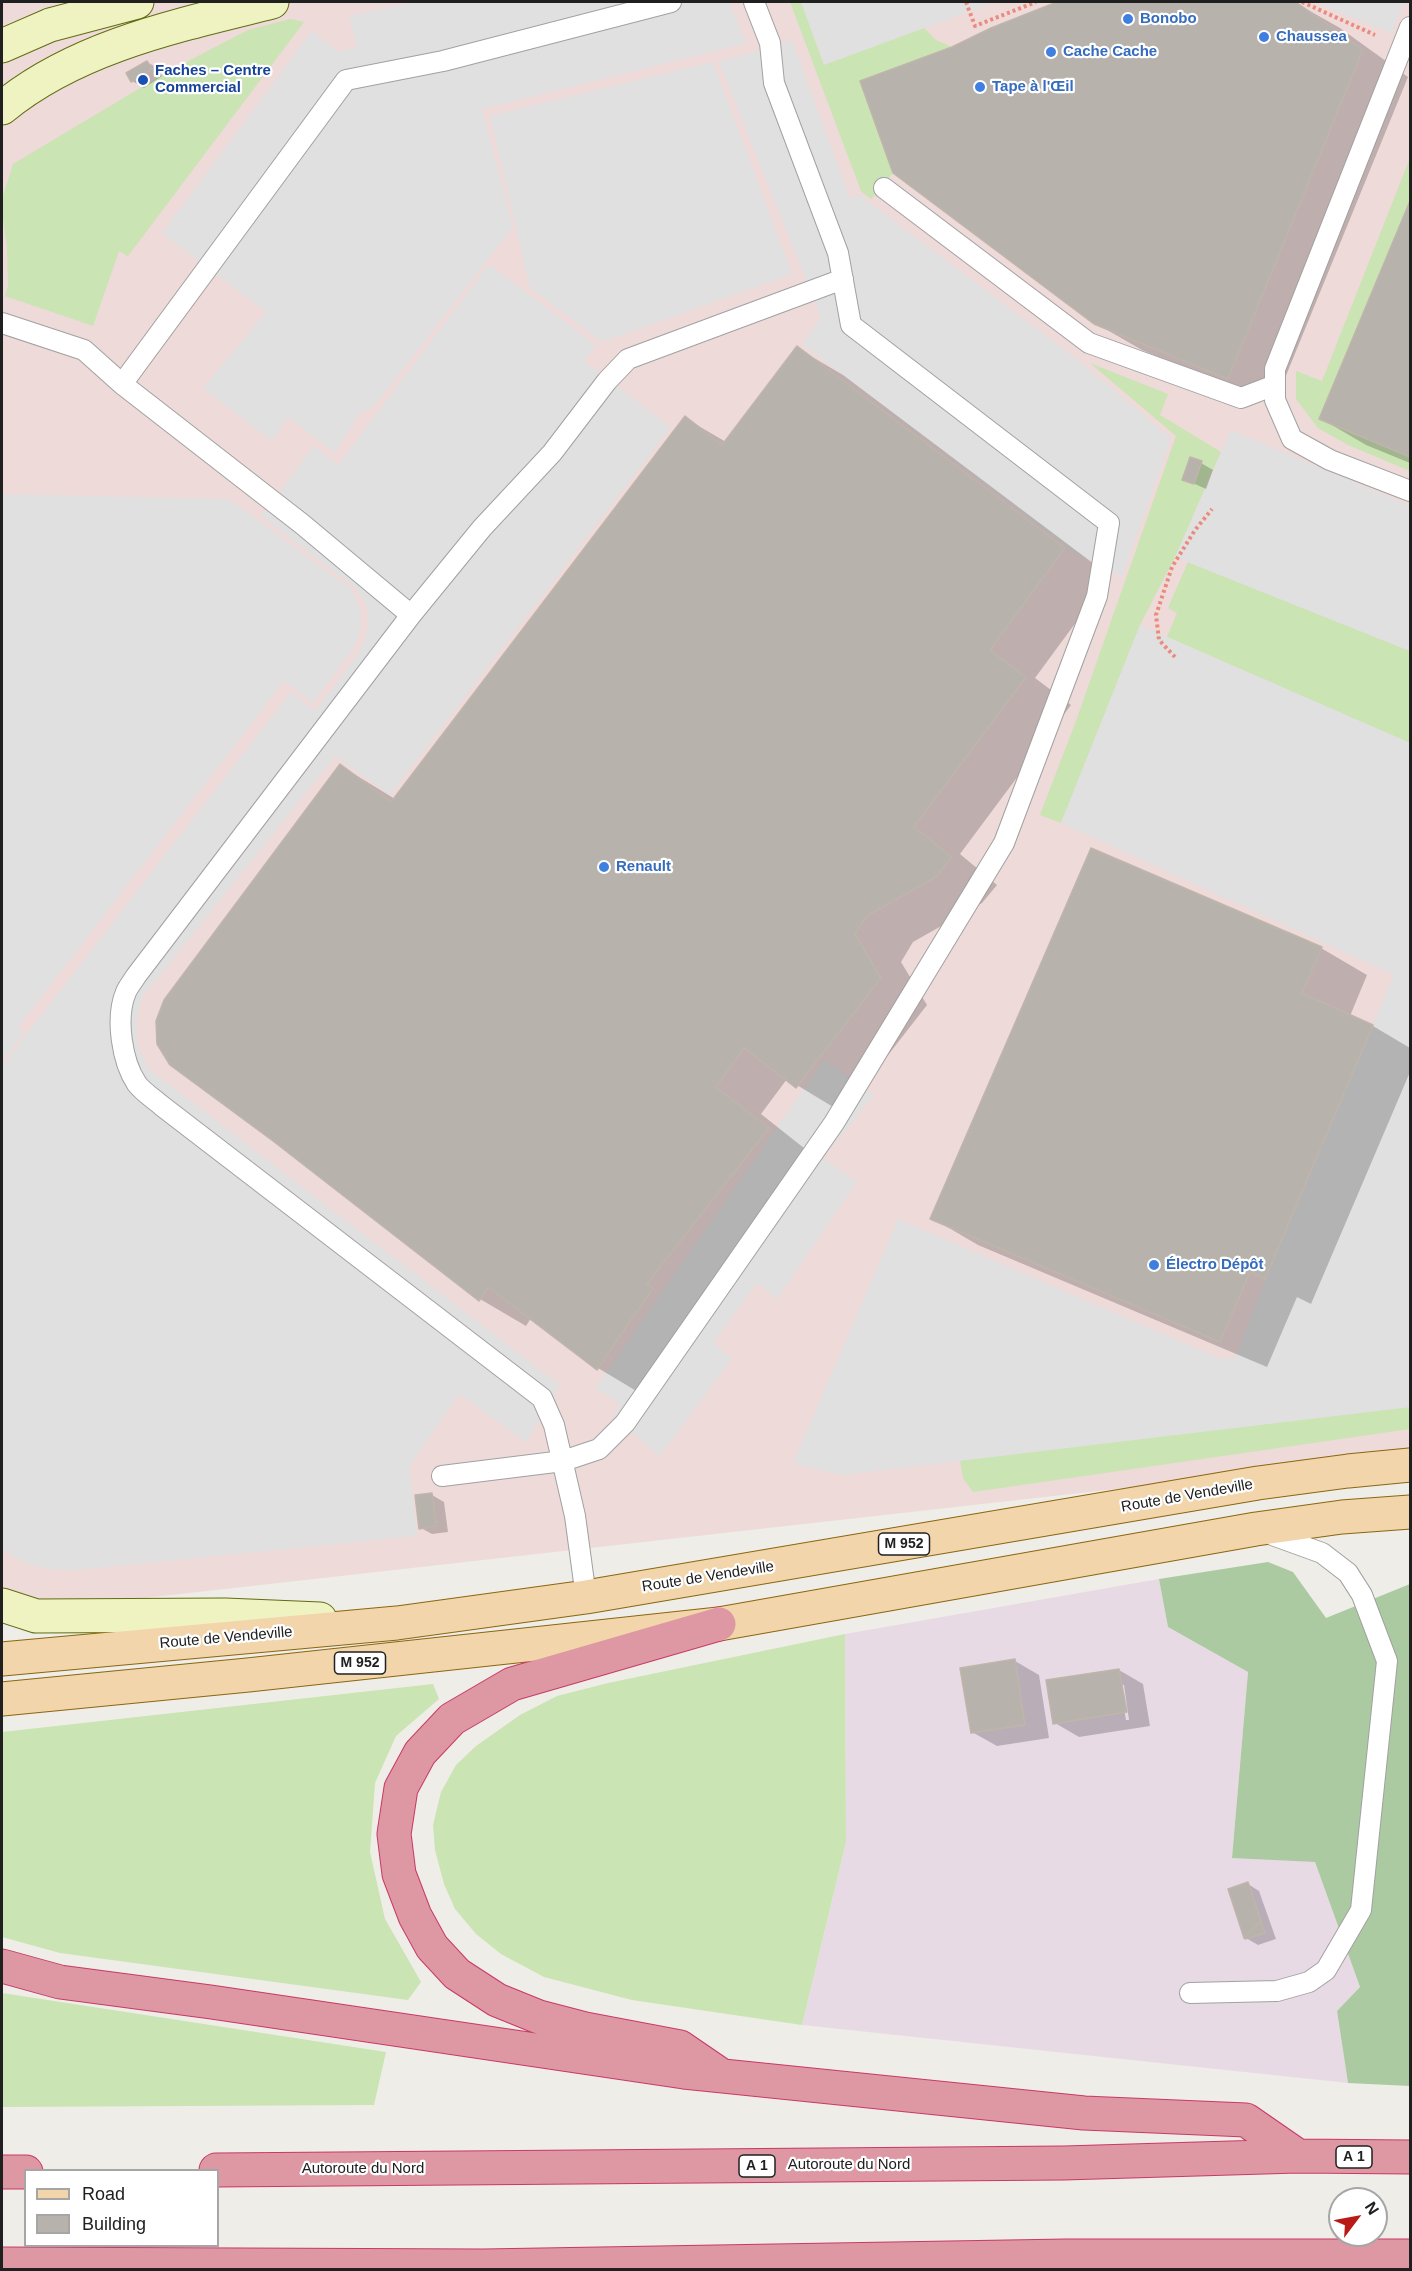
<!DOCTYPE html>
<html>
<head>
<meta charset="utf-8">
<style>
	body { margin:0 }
	#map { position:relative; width:1412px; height:2271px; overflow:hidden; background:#efede7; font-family:Helvetica,sans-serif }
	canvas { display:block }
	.frame { position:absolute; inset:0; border:3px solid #202020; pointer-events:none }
	.legend { position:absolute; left:24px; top:2169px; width:195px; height:78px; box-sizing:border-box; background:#fff; border:2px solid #a6a6a6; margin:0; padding:8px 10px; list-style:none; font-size:18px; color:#202020 }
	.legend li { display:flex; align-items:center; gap:12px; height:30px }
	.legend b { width:30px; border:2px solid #a6a6a6 }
	.north { position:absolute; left:1328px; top:2187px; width:60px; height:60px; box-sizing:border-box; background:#fff; border:2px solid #a6a6a6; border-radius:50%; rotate:58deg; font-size:16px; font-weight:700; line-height:24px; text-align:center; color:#202020 }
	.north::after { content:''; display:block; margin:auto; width:21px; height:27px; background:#ba1a16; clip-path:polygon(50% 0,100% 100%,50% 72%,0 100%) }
</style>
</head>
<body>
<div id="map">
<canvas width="1412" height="2271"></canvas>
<div class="frame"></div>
<ul class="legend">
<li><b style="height:8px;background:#f2d5aa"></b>Road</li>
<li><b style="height:16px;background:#b8b2ad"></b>Building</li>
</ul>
<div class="north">N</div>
</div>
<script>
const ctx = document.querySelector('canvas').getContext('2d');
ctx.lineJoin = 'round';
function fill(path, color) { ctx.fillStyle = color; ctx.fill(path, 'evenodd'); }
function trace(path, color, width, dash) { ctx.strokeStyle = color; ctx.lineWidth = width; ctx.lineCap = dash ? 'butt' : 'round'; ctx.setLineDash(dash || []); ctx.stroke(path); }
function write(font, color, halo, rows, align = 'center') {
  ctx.font = font + ' Helvetica,sans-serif'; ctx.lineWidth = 4.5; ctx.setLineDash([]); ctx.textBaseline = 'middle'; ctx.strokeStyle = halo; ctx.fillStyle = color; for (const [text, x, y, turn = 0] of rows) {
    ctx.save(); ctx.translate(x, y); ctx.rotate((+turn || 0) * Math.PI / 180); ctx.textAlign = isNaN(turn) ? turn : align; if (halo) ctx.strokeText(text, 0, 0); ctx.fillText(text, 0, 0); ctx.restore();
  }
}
fill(new Path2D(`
	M2 2H1410V1456L2 1614Z`), '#eedad9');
fill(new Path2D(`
	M1159 1579 1168 1627 1248 1672 1232 1857 1315 1862 1360 1987 1337 2011 1348 2083 802 2025 846 1842 845 1634Z`), '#e8dae5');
fill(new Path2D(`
	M790 2H801L824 64 923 27 936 40 952 47 860 81 893 173 871 199 861 191Z
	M290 19 304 22 128 256 119 251 93 326 5 296 8 286 7 246 2 212V199L13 164 167 72 248 30Z
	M1410 158V201L1319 419 1410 457V471L1348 445 1318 428 1296 399V371L1322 381Z
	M1090 363 1168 394 1160 415 1221 452 1175 557 1140 625 1061 823 1040 815 1076 721 1176 436Z
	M1188 562 1410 651V743L1167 637 1177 613 1168 608Z
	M1410 1407V1429L973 1492 963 1478 960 1460Z
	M845 1634 846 1842 802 2025 632 2000 544 1977 501 1954 476 1934 455 1909 444 1884 435 1850 433 1825 441 1792 456 1765 476 1746 520 1715 557 1696 608 1683Z
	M433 1684 439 1699 396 1736 375 1783 370 1852 385 1919 421 1982 408 2000 60 1953 2 1937V1732Z
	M2 1993 386 2052 374 2105 2 2107Z`), '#cae4b3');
fill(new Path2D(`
	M1268 1562 1293 1572 1326 1618 1410 1584V2086L1348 2083 1337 2011 1360 1987 1315 1862 1232 1858 1248 1672 1168 1627 1159 1579Z`), '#accaa1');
fill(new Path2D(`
	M413 2H729L746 43 482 109 513 227 375 405 358 415 335 453 288 417 272 441 203 388 266 312 162 233 312 31 339 52 357 46 349 16Z
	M801 2H995L824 65Z
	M1314 2H1404L1392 33Z
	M792 40 850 199 858 194 1078 360 1171 438 1122 577 1074 552 802 344 821 317 719 62Z
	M713 62 792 274 602 342 530 288 490 116Z
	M489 264 596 345 584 361 671 427 390 795 335 756 142 998 136 1023 138 1047 149 1069 560 1385 526 1442 459 1394 409 1467 417 1536 75 1570 48 1569 23 1562 2 1548V1066L291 692 315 711 356 657 365 640 368 625 367 605 355 588 261 516 314 446 338 465Z
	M1231 430 1410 506V651L1175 557Z
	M2 494 229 499 352 590 360 610 361 628 355 646 313 703 284 681 18 1027 24 1033 2 1061Z
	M1140 625 1410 743V1407L842 1475 793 1463 898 1219 1221 1359 1235 1358 1265 1279 1394 975 1061 823Z
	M824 1060 874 1095 823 1158 857 1182 777 1299 757 1283 713 1343 732 1359 660 1456 613 1418 619 1403 595 1388Z`), '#e0e0e0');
fill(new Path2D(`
	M1061 2H1294L1340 28 1408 77 1274 405 1142 350 1095 323 953 48 991 29Z
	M147 62 159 69 162 76 144 88 132 81Z
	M1410 205V463L1366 445 1320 418Z
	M797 348 843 375 1110 576 1035 678 1071 705 960 854 997 885 982 903 913 942 901 962 927 1005 843 1113 787 1079 761 1114 814 1156 643 1395 598 1368 531 1318 526 1326 480 1299 341 766 395 799 685 418 726 442Z
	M1201 463 1213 470 1206 489 1184 479Z
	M1321 948 1367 975 1350 1016 1373 1026 1410 1048V1072L1311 1304 1297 1297 1267 1367 978 1245 932 1218Z
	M432 1495 444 1502 448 1532 432 1534 421 1528Z
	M1015 1661 1039 1675 1049 1738 997 1746 972 1732Z
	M1119 1670 1143 1684 1150 1726 1079 1737 1055 1723ZM1120 1685H1124L1129 1720H1126Z
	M1248 1884 1259 1891 1276 1939 1258 1945 1246 1938Z`), '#0003');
const building = new Path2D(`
	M1057 2H1296L1363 50 1228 379 1094 324 893 173 860 81 952 47 991 28Z
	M147 61 152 69 131 82 126 73Z
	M1410 201V457L1319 419Z
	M797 346 1065 548 990 650 1026 677 914 827 952 857 936 877 867 916 855 934 881 978 796 1088 744 1048 716 1087 769 1128 647 1284 653 1288 597 1370 488 1287 479 1301 273 1141 170 1065 157 1044 156 1021 164 1000 340 764 391 802 685 416 722 445Z
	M1190 457 1202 461 1194 484 1182 480Z
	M1091 848 1322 947 1302 993 1373 1025 1265 1279 1250 1272 1220 1342 930 1219Z
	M432 1493 437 1526 419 1529 415 1495Z
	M1015 1659 1025 1725 971 1733 960 1668Z
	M1119 1669 1127 1712 1053 1724 1046 1680Z
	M1248 1882 1261 1921 1244 1938 1228 1889Z
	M1261 1921 1265 1933 1245 1939 1244 1938Z`);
fill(building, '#b8b2ad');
trace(building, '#bfb5ab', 1.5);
const lane = new Path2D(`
	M1410 27 1275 369V400L1292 439 1330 460 1410 491
	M884 188 1089 343 1241 398 1275 385
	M2 323 84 350 122 384 302 524 411 615 136 976C133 981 128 987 126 992 115 1018 122 1062 137 1084 143 1092 154 1099 162 1106L542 1398 554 1425 575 1516 586 1597
	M122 384 346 80 443 61 671 2
	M411 615 482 528 552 453 607 381 628 359 843 279
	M442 1476 563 1461 599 1449 625 1423 834 1123 1004 843 1097 596 1109 523 851 325 838 253 774 83 770 43 754 2
	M1190 1993 1277 1991 1309 1982 1326 1970 1361 1910 1387 1661 1362 1595 1348 1573 1322 1553 1264 1532`);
const secondary = new Path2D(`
	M2 46 50 25 137 2
	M2 108C77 46 180 25 272 2
	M2 1605 36 1616 225 1615 320 1619`);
const primary = new Path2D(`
	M2 1659 397 1623 586 1597 1258 1483 1348 1471 1410 1465
	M2 1699 248 1675 719 1624 1256 1529 1342 1517 1410 1512`);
const highway = new Path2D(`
	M2 1966 60 1982 211 2002 684 2072 1084 2113 1246 2120 1298 2156
	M718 2073 680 2047 585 2029 539 2017 497 2000 457 1974 432 1947 415 1916 399 1874 394 1834 401 1788 420 1753 452 1719 512 1684 719 1624
	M216 2170 1064 2163 1298 2156 1410 2157
	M2 2172H26
	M2 2264 483 2266 1066 2256H1410`);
trace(lane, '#a1a1a1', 22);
trace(secondary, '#606d11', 35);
trace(primary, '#8b6610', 35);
trace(highway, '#c83967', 35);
trace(new Path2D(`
	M966 2 975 26 1036 2
	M1302 2 1375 35
	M1175 657 1159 640 1156 615 1172 567 1195 530 1212 509`), '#eb8b7d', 4, [3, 3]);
trace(lane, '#fff', 20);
trace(secondary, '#eff3c2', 33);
trace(primary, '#f2d5aa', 33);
trace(highway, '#de98a3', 33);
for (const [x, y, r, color] of [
	[1128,19,6,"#3f7fe0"],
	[1264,37,6,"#3f7fe0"],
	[1051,52,6,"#3f7fe0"],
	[143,80,6,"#1a4fb4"],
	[980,87,6,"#3f7fe0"],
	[604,867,6,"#3f7fe0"],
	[1154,1265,6,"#3f7fe0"]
]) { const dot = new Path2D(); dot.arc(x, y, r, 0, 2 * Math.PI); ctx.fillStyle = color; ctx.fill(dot); trace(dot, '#fff', 2); }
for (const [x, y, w] of [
	[904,1544,51],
	[360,1663,51],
	[1354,2157,36],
	[757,2166,36]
]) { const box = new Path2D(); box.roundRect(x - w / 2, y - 11, w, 22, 4.5); ctx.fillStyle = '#fff'; ctx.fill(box); trace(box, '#202020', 1.5); }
write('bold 14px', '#202020', null, [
	["M 952",904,1544],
	["M 952",360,1663],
	["A 1",1354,2157],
	["A 1",757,2166]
]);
write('bold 15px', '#366cbe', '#fff', [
	["Bonobo",1140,19],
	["Chaussea",1276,37],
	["Cache Cache",1063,52],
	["Tape à l'Œil",992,87],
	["Renault",616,867],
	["Électro Dépôt",1166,1265]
], 'left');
write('bold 15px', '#164399', '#fff', [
	["Faches – Centre",155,71],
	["Commercial",155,88]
], 'left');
write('15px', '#202020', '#fff', [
	["Route de Vendeville",1187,1496,-10],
	["Route de Vendeville",708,1577,-9],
	["Route de Vendeville",226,1638,-5],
	["Autoroute du Nord",849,2165],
	["Autoroute du Nord",363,2169]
]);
</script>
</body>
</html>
